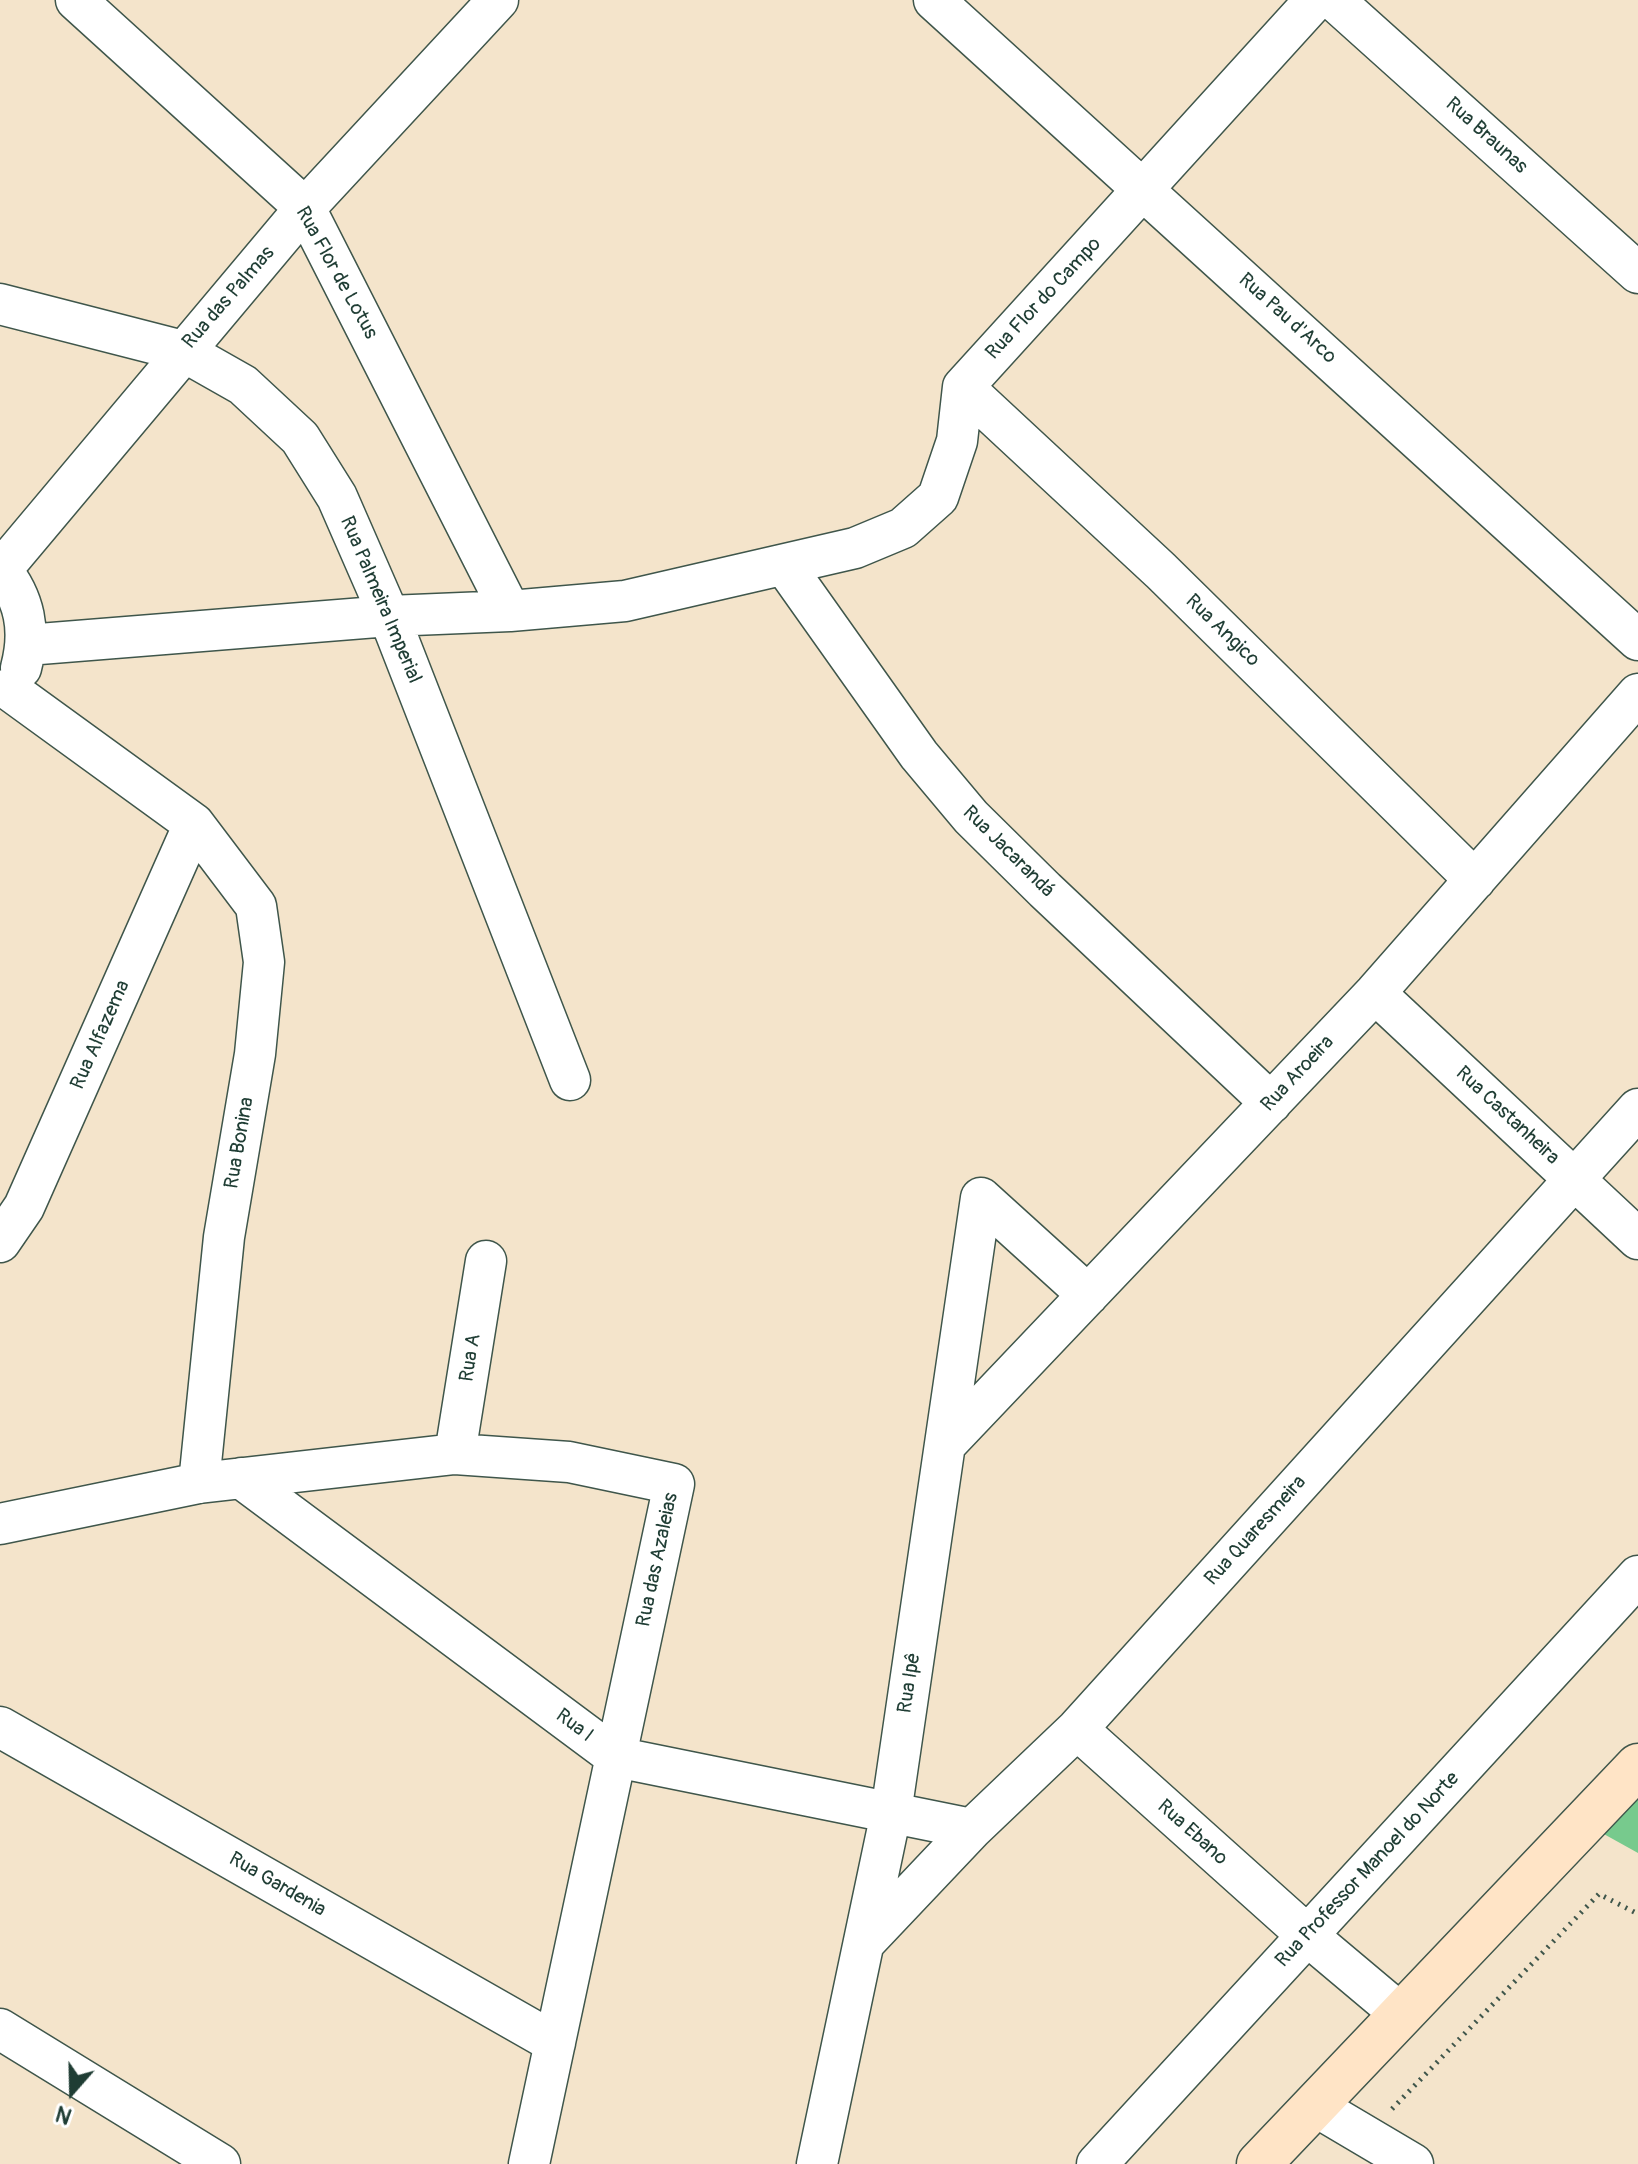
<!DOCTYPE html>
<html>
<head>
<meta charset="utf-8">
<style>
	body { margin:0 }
	#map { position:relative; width:1638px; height:2164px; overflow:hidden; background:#f4e4cb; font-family:Pangolin,sans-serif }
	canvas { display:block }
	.north { position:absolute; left:32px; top:2052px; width:80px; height:80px; -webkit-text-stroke:6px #fff; paint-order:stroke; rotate:200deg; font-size:22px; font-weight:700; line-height:32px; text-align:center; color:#1f3d34 }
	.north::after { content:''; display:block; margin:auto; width:28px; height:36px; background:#1f3d34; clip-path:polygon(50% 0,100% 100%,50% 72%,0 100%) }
</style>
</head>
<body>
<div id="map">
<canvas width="1638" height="2164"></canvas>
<div class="north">N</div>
</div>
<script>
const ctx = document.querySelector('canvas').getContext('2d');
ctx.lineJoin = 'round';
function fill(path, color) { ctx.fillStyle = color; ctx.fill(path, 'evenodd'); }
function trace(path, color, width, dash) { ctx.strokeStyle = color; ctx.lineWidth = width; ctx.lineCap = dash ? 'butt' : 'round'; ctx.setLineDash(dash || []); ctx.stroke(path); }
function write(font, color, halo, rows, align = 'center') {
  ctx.font = font + ' Pangolin,sans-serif'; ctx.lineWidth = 7; ctx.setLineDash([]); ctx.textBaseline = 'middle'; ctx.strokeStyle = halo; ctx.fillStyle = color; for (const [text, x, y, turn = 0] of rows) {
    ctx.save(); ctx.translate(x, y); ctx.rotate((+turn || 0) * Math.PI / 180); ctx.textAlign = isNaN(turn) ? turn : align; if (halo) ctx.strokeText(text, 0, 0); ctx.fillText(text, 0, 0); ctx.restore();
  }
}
fill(new Path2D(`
	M1638 1764V1853L1584 1823Z`), '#77ca8d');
const street = new Path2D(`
	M76 0 305 208 510 611
	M934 0 1638 640
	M1334 0 1638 273
	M0 304 183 351 243 385 300 438 337 497 389 616 570 1080
	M963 387 1161 571 1475 880
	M785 566 919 755 971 817 1045 890 1271 1103
	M0 568C25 599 31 630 21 668
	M2 569 305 208 498 0
	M27 645 389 616 510 611 625 601 855 548 903 528 938 497 957 441 963 387 1315 0
	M8 689 194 824 256 906 264 962 255 1054 224 1237 199 1483
	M1375 993 1638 1239
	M981 1198 1088 1295
	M0 1242 24 1207 194 824
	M946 1444 1375 993 1638 694
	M455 1454 486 1261
	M241 1478 616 1757 972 1829
	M0 1524 199 1483 455 1454 569 1462 674 1484 529 2164
	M0 1727 555 2043
	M1077 1729 1308 1936 1402 2015
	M864 1943 972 1829 1077 1729 1638 1109
	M0 2029 220 2164
	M1315 2106 1413 2164
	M817 2164 891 1813 981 1198
	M1097 2164 1638 1576`);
const secondary = new Path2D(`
	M1259 2164 1638 1766`);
trace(street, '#3f564b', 43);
trace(secondary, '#3f564b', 47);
trace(new Path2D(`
	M1392 2109 1599 1894 1638 1914`), '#3f564b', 5, [2, 6]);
trace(street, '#fff', 40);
trace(secondary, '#ffe4c6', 44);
write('20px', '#1f3d34', '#fff', [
	["Rua Braunas",1486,136,42],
	["Rua Flor de Lotus",336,273,61],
	["Rua das Palmas",229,298,-49],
	["Rua Flor do Campo",1044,299,-47],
	["Rua Pau d'Arco",1287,319,42],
	["Rua Palmeira Imperial",380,600,67],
	["Rua Angico",1222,631,44],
	["Rua Jacarandá",1008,852,45],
	["Rua Alfazema",101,1035,-66],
	["Rua Aroeira",1298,1074,-47],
	["Rua Castanheira",1507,1116,43],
	["Rua Bonina",240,1143,-80],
	["Rua A",471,1358,-81],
	["Rua Quaresmeira",1256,1531,-48],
	["Rua das Azaleias",658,1560,-78],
	["Rua Ipê",910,1683,-81],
	["Rua I",574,1726,37],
	["Rua Ebano",1192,1833,42],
	["Rua Professor Manoel do Norte",1368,1870,-47],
	["Rua Gardenia",277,1885,30]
]);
</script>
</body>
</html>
